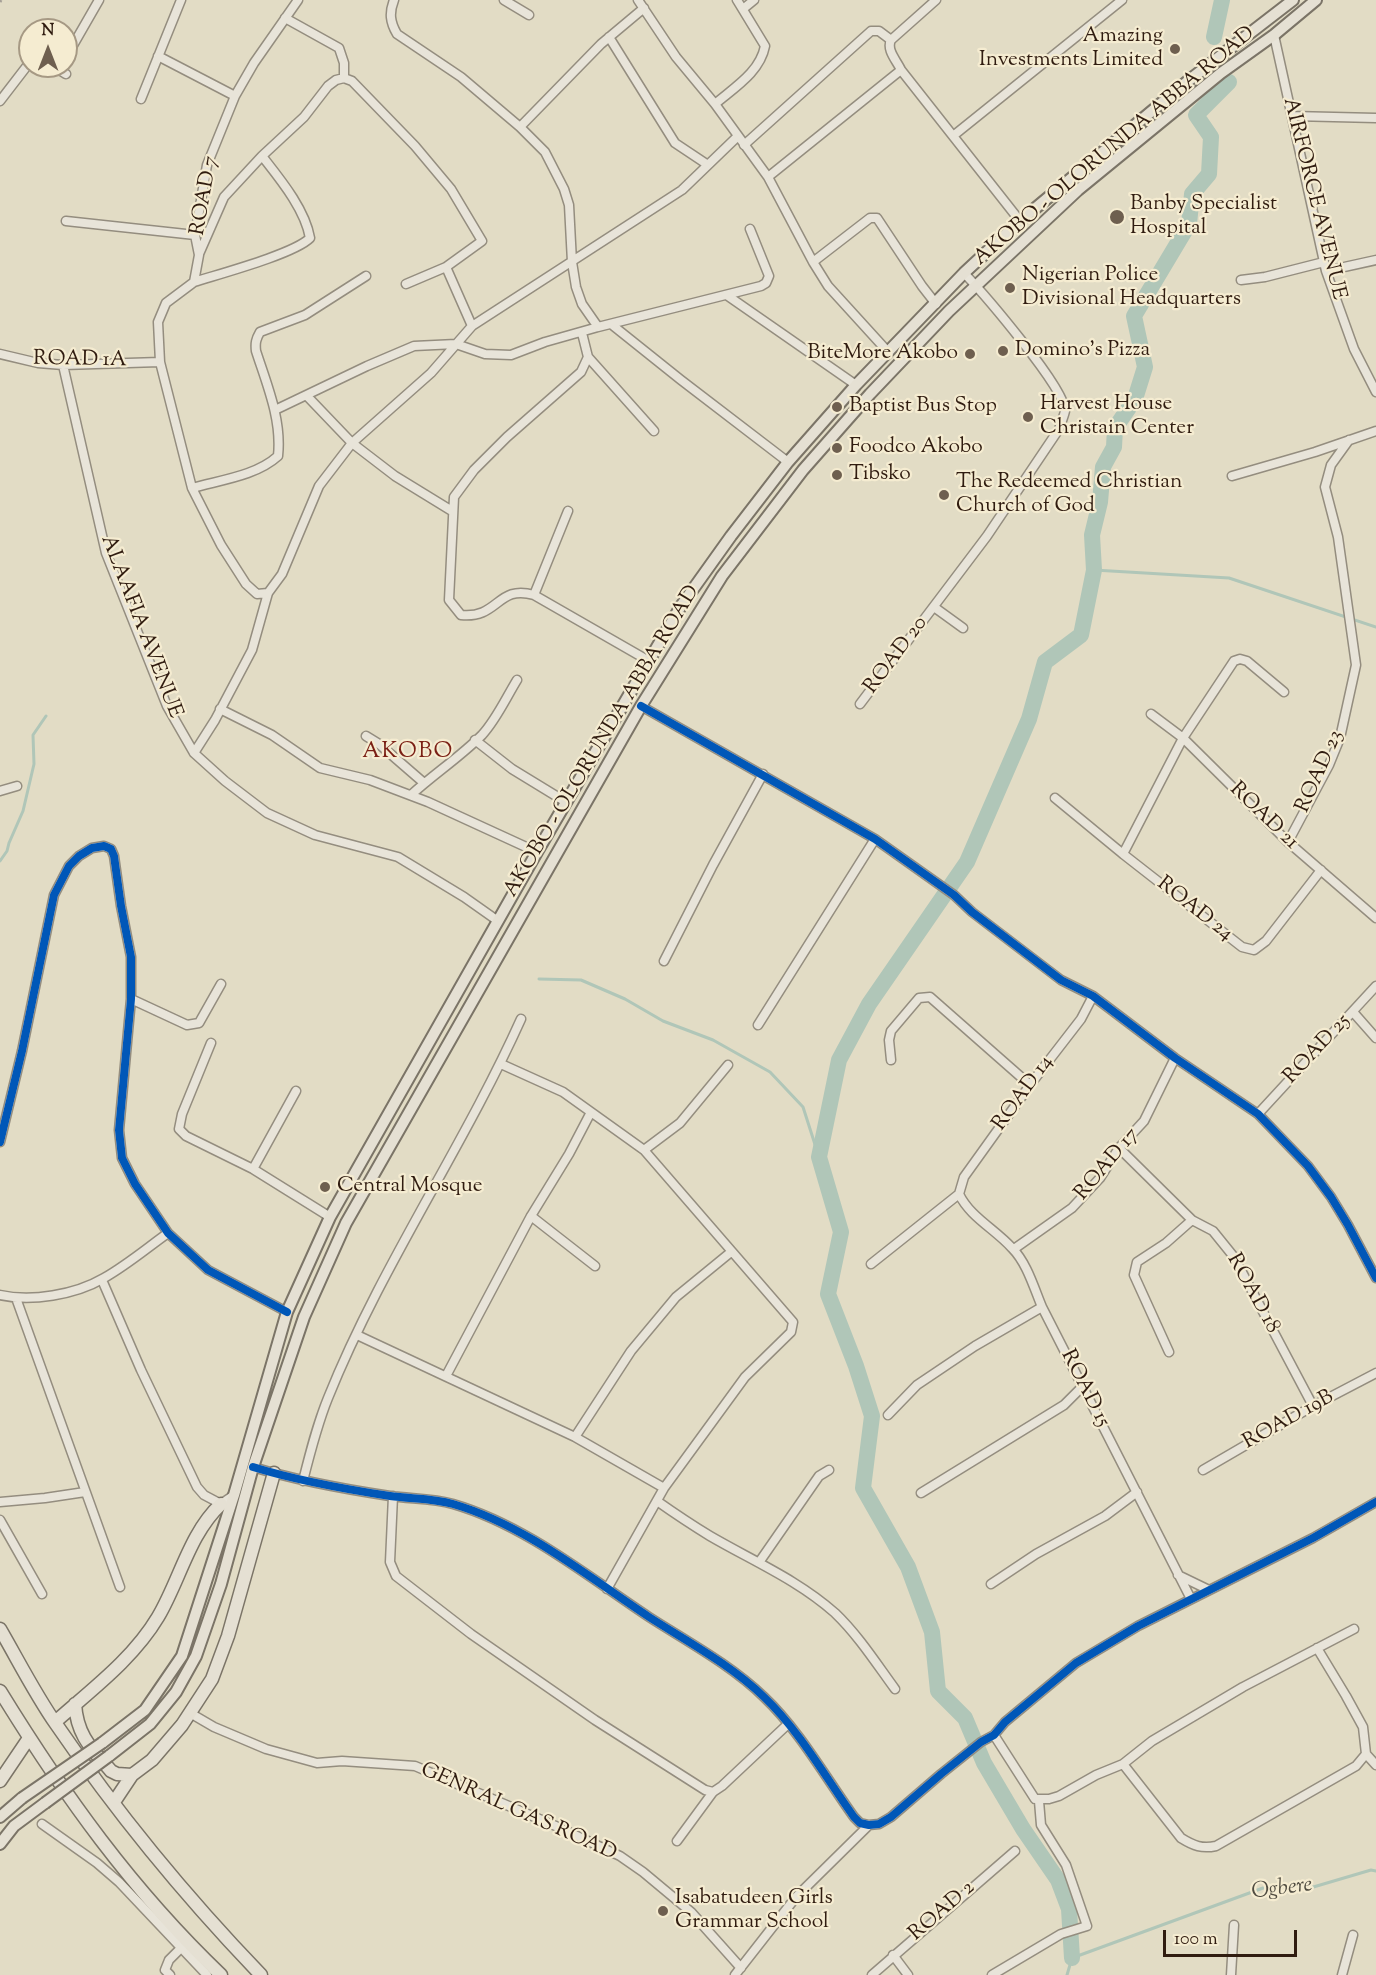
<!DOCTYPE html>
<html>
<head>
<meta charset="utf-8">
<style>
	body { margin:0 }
	#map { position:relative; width:1376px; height:1975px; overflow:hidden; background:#e2dcc5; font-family:"Sorts Mill Goudy",serif }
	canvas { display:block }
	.north { position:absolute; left:18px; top:18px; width:60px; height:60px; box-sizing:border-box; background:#f5ecd1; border:2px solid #a69984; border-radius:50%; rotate:0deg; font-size:16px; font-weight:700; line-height:24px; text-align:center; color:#301c10 }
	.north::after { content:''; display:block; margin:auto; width:21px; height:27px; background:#6e5f4f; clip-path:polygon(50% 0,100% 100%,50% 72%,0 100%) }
	.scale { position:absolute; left:1163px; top:1930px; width:134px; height:27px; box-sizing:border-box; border:3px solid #301c10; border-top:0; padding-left:8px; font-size:18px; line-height:21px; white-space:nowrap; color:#301c10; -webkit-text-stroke:4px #f5ecd1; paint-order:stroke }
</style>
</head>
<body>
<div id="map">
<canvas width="1376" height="1975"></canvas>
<div class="north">N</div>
<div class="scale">100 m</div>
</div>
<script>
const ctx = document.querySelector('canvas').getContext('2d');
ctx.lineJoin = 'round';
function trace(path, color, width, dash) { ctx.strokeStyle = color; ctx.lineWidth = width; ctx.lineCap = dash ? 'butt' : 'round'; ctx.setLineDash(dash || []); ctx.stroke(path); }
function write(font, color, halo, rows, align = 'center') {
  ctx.font = font + ' "Sorts Mill Goudy",serif'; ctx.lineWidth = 4.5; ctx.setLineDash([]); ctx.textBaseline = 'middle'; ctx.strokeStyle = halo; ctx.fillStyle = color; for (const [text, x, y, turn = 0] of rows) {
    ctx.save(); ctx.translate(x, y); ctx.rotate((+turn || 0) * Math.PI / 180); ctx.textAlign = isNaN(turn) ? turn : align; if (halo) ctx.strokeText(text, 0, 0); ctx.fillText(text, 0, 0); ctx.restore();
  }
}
trace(new Path2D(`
	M1094 570 1229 578 1376 627
	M0 861 7 851 9 843 23 811 34 764 33 735 46 716
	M539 979 581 980 625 999 663 1021 713 1040 770 1072 803 1107 819 1157
	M1067 1975 1072 1958 1263 1888H1310L1371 1870 1376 1871`), '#b0c6b8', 3);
trace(new Path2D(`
	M1214 37 1222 0
	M1072 1958 1069 1909 1058 1880 1023 1829 984 1763 965 1718 938 1691 932 1632 908 1567 863 1488 872 1416 856 1366 828 1294 841 1232 819 1157 839 1060 869 1004 967 862 1029 719 1045 662 1081 635 1094 570 1092 535 1100 502 1103 467 1114 447 1115 428 1135 399 1145 367 1134 316 1189 224 1192 194 1209 174 1211 137 1196 115 1229 82`), '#b0c6b8', 16);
const minor = new Path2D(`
	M394 0C389 13 390 22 397 34L461 77 520 127 545 152 564 189 569 205 572 262 576 287 582 304 598 327
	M504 0 529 15
	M638 0 676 57 715 104 768 177 813 262 828 286 889 353
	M936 0 891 40C886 50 897 61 901 70L1020 221
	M743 9 754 0
	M285 18 339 48 344 63V78
	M1274 35 1326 271 1354 349 1376 392
	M609 37 675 143 708 165
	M72 47 99 0
	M158 56 235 96
	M53 66 66 74
	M141 99 181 0
	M0 101 30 62
	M715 104C735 87 760 72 765 46L737 0
	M1292 116 1376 118
	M520 127 601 44 644 8
	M953 136 1122 0
	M744 145 871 31H879L891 40
	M768 177 901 70
	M66 221 195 235
	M199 254 224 197 262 156 304 117 328 86 336 80 344 78 352 81 415 146 451 189 482 241 446 267 406 284
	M813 262 870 218H877L922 286 936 304
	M446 267 472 326
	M1326 271 1376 260
	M1241 280 1265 277 1324 262
	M194 282C219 274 294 254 310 238 305 209 280 179 262 156
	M728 296 856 385
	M611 324 681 380 788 462
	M582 333 588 357 581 372 507 437 474 470 454 497 449 600 461 615C499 619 497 584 534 595L649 661
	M0 354 38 363 63 365 160 362
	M588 357 654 431
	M63 365 106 553 167 706 194 753 225 781 267 813 315 835 398 857 464 897 498 921
	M307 396 352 443 395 476 452 511
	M275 410 367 366 414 346 456 344 485 354 511 355 545 342 598 327 761 286 766 283 769 276 750 229
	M1232 476 1315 452 1376 431
	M192 488C220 480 256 476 278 456 282 420 267 385 256 351 255 343 256 339 260 332L305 315 366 276
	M268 593 257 594 246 584 221 545 192 488 160 362 158 322 166 303 194 282 199 255 195 235 207 165 235 96 254 63 298 0
	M534 595 568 511
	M934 607 963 628
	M860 704 987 536 1059 429C1061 423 1064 416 1065 411 1066 389 983 293 964 273
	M641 706 875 839 954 895 972 912 1061 980 1093 996 1175 1058 1258 1114 1308 1166 1331 1197 1348 1225 1376 1278
	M220 709 272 735 320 768 370 780 428 802 537 852
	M1151 714 1183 738 1288 842 1376 918
	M366 736 379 744 424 783
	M475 740 512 769 566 802
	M194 753 215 720 252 650 268 593 282 574 319 486 352 443 431 373 472 326 682 190 738 136
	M0 791 17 786
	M411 795C434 774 460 757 482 735 496 720 506 698 517 680
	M1055 798 1123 854 1242 947 1254 950 1266 941 1321 870
	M1288 842 1329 765 1340 738 1356 665 1338 537 1325 487 1331 465 1349 440
	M1123 854 1183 738 1234 661 1240 659 1247 661 1284 692
	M664 961 713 865 763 774
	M131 999 187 1025 199 1023 221 984
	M1353 1012 1376 1038
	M758 1025 875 839
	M211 1043 182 1114 179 1129 186 1136 253 1169 330 1217
	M891 1060 889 1040 891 1031 919 998 930 997 1030 1085
	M501 1064 563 1092 644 1150 793 1322 791 1332 745 1377 664 1488 607 1589
	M1258 1114 1376 986
	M0 1142 22 1051 54 895 69 866 79 856 92 848 104 846 111 849 114 856 121 906 131 957V999L119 1130 122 1158 135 1184 168 1233 208 1270 287 1312
	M1119 1148 1192 1220 1213 1231 1234 1257 1313 1406
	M644 1150 680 1123 728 1065
	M253 1169 296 1091
	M959 1194C970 1217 995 1229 1012 1248 1027 1263 1034 1288 1042 1307L1191 1599
	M959 1194 964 1177 1030 1085 1081 1019 1093 996
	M531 1216 595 1266
	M1014 1249 1072 1208 1100 1178 1119 1148 1144 1121 1175 1058
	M871 1264 959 1194
	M102 1280 141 1370 197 1487 204 1495 221 1504 234 1495
	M0 1295C31 1302 75 1295 104 1278 127 1265 147 1248 168 1233
	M16 1298 120 1587
	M357 1335 575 1437 664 1488
	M1169 1352 1134 1275 1137 1262 1166 1243 1192 1220
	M446 1376 531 1216 569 1154 591 1112
	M888 1415 917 1385 975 1346 1042 1307
	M575 1437 631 1351 676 1297 731 1252
	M253 1467C298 1481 344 1489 390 1496 412 1499 433 1498 453 1504 525 1525 587 1576 649 1617 688 1642 731 1665 764 1697 799 1730 826 1778 854 1817L860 1823 869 1825 879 1824 891 1817 941 1774 981 1742 994 1735 1005 1722 1076 1663 1138 1626 1313 1538 1376 1502
	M1203 1470 1313 1406 1376 1373
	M303 1481C310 1453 317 1425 328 1398 381 1266 463 1148 521 1019
	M921 1493 1064 1405 1083 1386
	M393 1496 390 1562 396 1576 471 1634 595 1720 705 1790 713 1792
	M657 1501C674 1513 692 1525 710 1536 753 1561 798 1580 835 1613 858 1635 876 1663 895 1689
	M0 1502 45 1498 85 1492
	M0 1520 42 1594
	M760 1561 819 1476 829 1470
	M1178 1575 1209 1590
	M991 1584 1036 1554 1105 1516 1137 1492
	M1317 1648 1346 1696 1363 1727 1366 1754 1376 1765
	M190 1713 214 1727 266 1749 317 1763 342 1761 415 1766 558 1827 620 1856 643 1872 691 1912 741 1968
	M994 1735 1035 1799H1049L1059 1796 1096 1775 1123 1764 1152 1741 1243 1687 1354 1629
	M1123 1764 1181 1838C1194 1846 1202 1849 1216 1846L1356 1766 1366 1754
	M42 1824 97 1863 119 1882 207 1975
	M677 1841 713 1792 722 1786 788 1724
	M893 1955 908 1975
	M170 1975 165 1970 169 1960 181 1948
	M735 1975 796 1897 869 1825
	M872 1975 1015 1851
	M992 1975 1061 1934 1087 1926 1066 1865 1041 1825 1039 1801
	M1231 1975 1234 1925
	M1342 1975 1353 1935`);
const major = new Path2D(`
	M102 1743 145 1710 182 1656 234 1495 287 1312 330 1217 537 852 681 606 731 536 788 462 856 385 964 273 1020 221 1188 81 1293 0
	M109 1756 150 1724 176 1692 196 1656 221 1584 253 1467 304 1317 346 1223 641 706 722 576 803 470 870 394 949 311 1078 190 1221 73 1274 35 1316 0
	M0 1817 22 1798
	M0 1844 14 1826 45 1803`);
const highway = new Path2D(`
	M0 1629C18 1660 35 1694 56 1724 117 1813 186 1897 261 1975
	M0 1691C64 1795 132 1890 221 1975
	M75 1704C77 1736 92 1749 111 1771L117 1774 132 1775
	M55 1722C91 1690 133 1659 158 1617 180 1580 189 1534 221 1504
	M0 1781 29 1738
	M114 1802 132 1775 152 1760 182 1725 212 1679 228 1636 274 1473`);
trace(minor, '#948d7f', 11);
trace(major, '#7b7467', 14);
trace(highway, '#7b7467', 15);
trace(minor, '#e8e4d9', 8);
trace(major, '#e5e0d3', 10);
trace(highway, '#e5e0d3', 12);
trace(new Path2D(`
	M0 2 1 0`), '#a6a097', 3, [10, 10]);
const majorBridge = new Path2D(`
	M22 1798 102 1743
	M45 1803 109 1756`);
trace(majorBridge, '#7b7467', 14, []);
trace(majorBridge, '#e5e0d3', 10);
trace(new Path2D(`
	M641 706 875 839 954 895 972 912 1061 980 1093 996 1175 1058 1258 1114 1308 1166 1331 1197 1348 1225 1376 1278
	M0 1142 22 1051 54 895 69 866 79 856 92 848 104 846 111 849 114 856 121 906 131 957V999L119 1130 122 1158 135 1184 168 1233 208 1270 287 1312
	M253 1467C298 1481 344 1489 390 1496 412 1499 433 1498 453 1504 525 1525 587 1576 649 1617 688 1642 731 1665 764 1697 799 1730 826 1778 854 1817L860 1823 869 1825 879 1824 891 1817 941 1774 981 1742 994 1735 1005 1722 1076 1663 1138 1626 1313 1538 1376 1502`), '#0057b8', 8);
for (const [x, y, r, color] of [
	[1175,49,6,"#6e5f4f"],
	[1117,217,8,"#6e5f4f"],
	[1010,288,6,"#6e5f4f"],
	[1003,351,6,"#6e5f4f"],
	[970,354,6,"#6e5f4f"],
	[837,407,6,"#6e5f4f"],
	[1028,417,6,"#6e5f4f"],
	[837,448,6,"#6e5f4f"],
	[837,475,6,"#6e5f4f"],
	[944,495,6,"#6e5f4f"],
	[325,1187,6,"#6e5f4f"],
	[663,1911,6,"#6e5f4f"]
]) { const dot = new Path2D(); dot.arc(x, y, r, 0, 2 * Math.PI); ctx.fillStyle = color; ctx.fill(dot); trace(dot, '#f5ecd1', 2); }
write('21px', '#301c10', '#f5ecd1', [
	["Amazing",1163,37,"right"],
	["Investments Limited",1163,61,"right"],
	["Banby Specialist",1130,205],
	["Hospital",1130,229],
	["Nigerian Police",1022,276],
	["Divisional Headquarters",1022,300],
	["Domino's Pizza",1015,351],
	["BiteMore Akobo",958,354,"right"],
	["Harvest House",1040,405],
	["Christain Center",1040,429],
	["Baptist Bus Stop",849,407],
	["Foodco Akobo",849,448],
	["Tibsko",849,475],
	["The Redeemed Christian",956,483],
	["Church of God",956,507],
	["Central Mosque",337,1187],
	["Isabatudeen Girls",675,1899],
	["Grammar School",675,1923]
], 'left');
write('21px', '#301c10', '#f5ecd1', [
	["AKOBO - OLORUNDA ABBA ROAD",1115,147,-40],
	["ROAD 7",206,196,-80],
	["AIRFORCE AVENUE",1313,199,76],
	["ROAD 1A",80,361,1],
	["ALAAFIA AVENUE",140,627,69],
	["ROAD 20",897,656,-53],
	["AKOBO - OLORUNDA ABBA ROAD",603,742,-59],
	["ROAD 23",1321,772,-66],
	["ROAD 21",1263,817,44],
	["ROAD 24",1194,910,38],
	["ROAD 25",1318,1050,-47],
	["ROAD 14",1024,1094,-54],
	["ROAD 17",1108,1165,-50],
	["ROAD 18",1252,1294,61],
	["ROAD 15",1084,1389,63],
	["ROAD 19B",1289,1421,-29],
	["GENRAL GAS ROAD",518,1813,24],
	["ROAD 2",943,1912,-41]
]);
ctx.letterSpacing = '1.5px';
write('22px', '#7a1f14', '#f5ecd1', [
	["AKOBO",408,753]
]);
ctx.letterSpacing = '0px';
write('italic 22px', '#504c41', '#f5ecd1', [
	["Ogbere",1282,1890,-7]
]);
</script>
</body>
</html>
